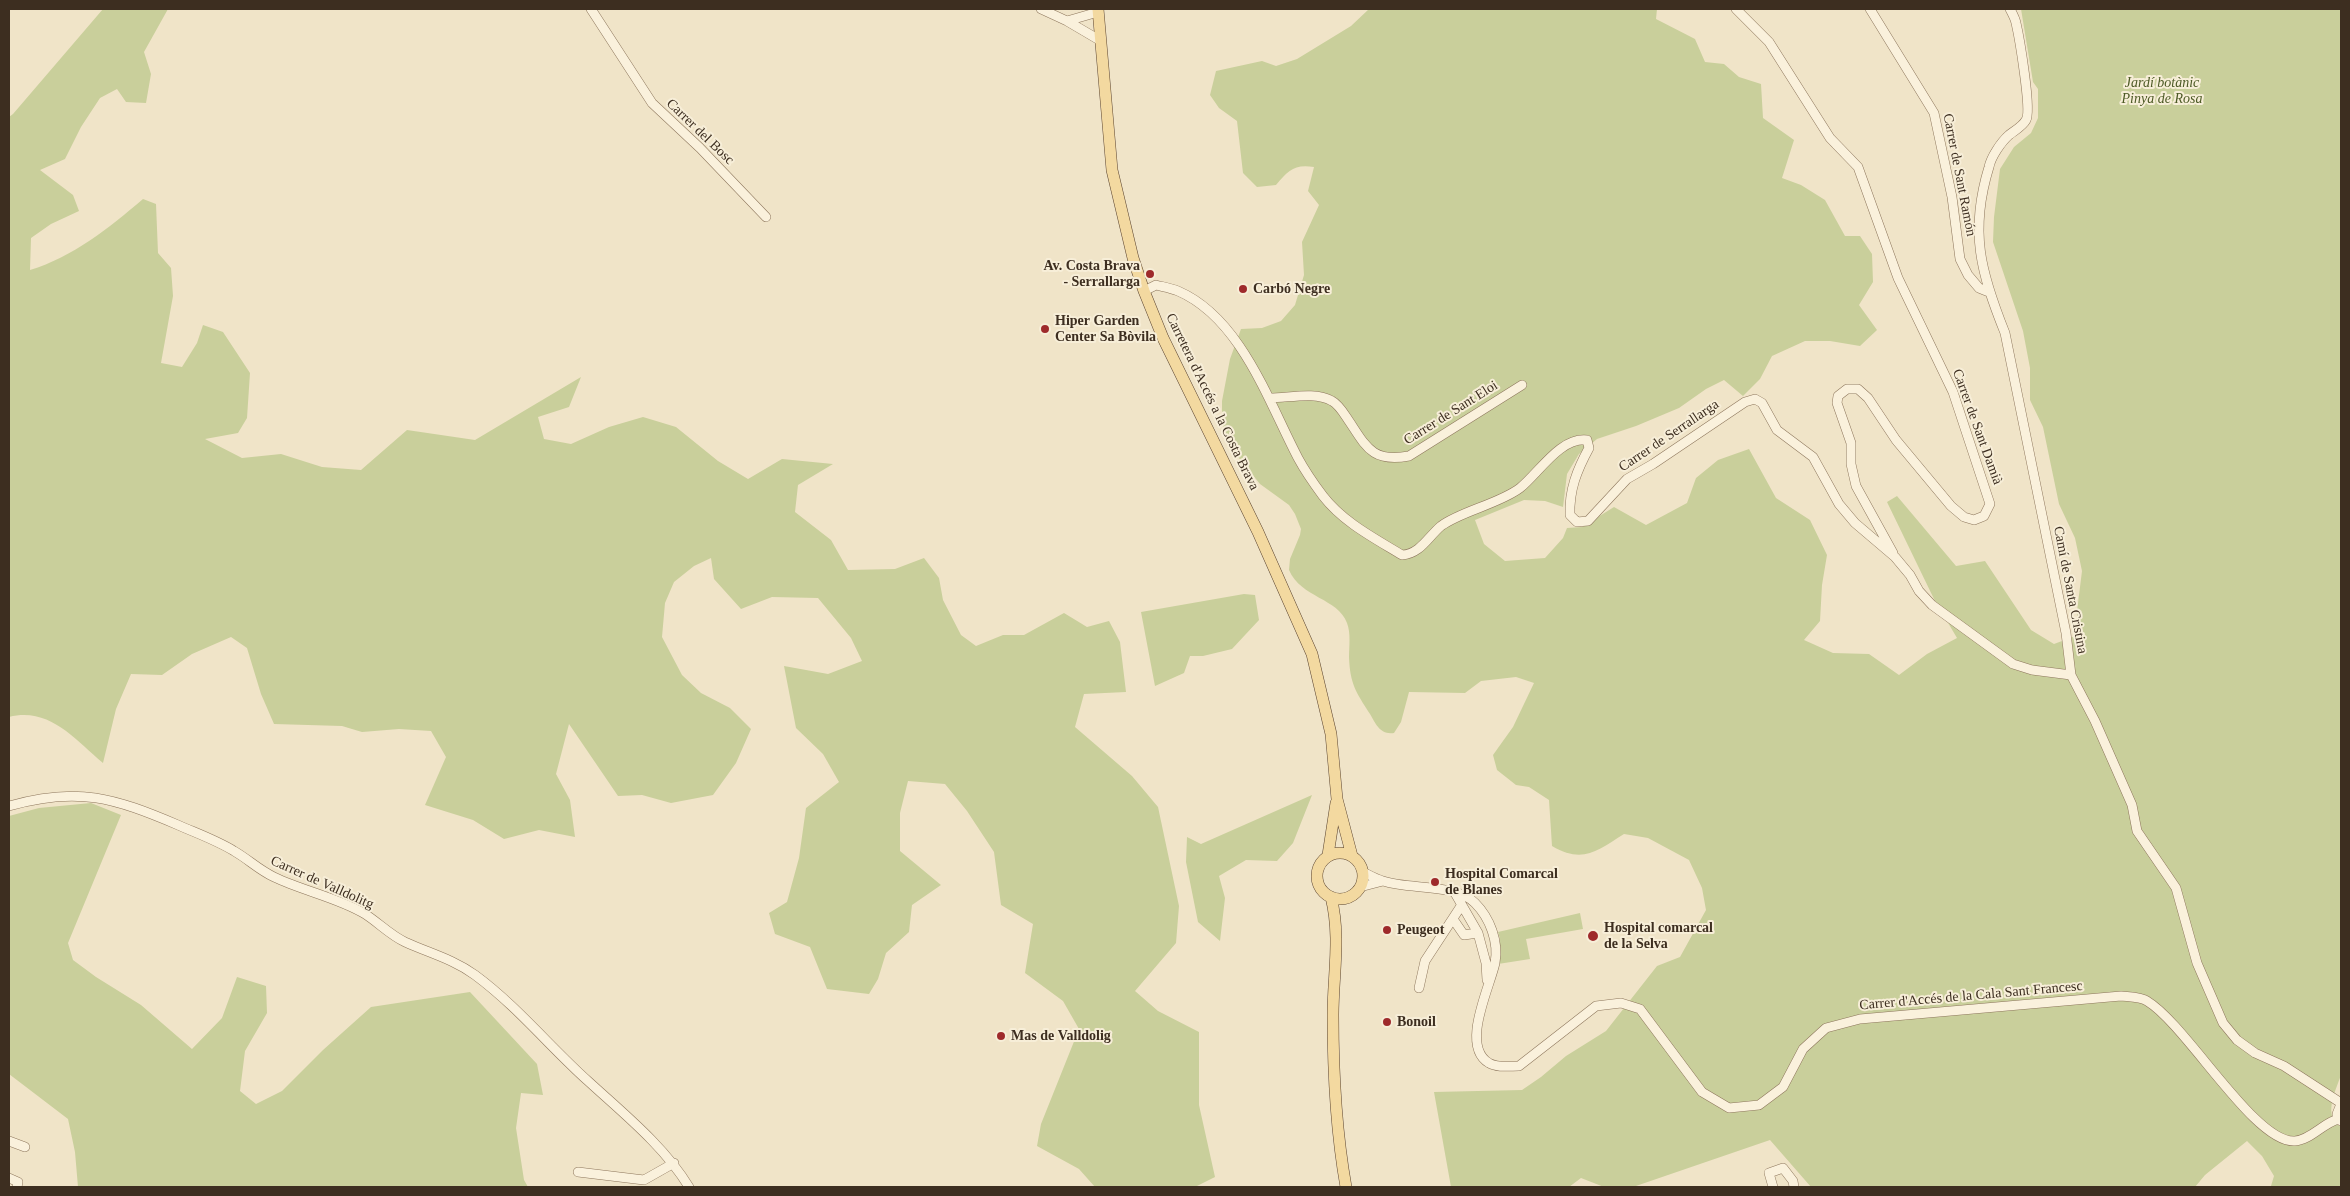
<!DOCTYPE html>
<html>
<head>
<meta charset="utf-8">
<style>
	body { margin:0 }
	#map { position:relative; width:2350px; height:1196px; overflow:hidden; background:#f0e4c8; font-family:Georgia,serif }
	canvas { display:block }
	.frame { position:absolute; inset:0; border:10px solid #3d2e20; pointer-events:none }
</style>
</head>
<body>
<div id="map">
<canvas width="2350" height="1196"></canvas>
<div class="frame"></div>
</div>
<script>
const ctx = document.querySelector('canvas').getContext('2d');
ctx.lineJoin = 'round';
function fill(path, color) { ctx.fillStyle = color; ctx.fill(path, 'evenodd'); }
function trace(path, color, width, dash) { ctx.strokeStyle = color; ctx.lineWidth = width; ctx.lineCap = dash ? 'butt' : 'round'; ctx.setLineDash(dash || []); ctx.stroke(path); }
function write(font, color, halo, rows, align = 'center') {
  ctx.font = font + ' Georgia,serif'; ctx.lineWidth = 4; ctx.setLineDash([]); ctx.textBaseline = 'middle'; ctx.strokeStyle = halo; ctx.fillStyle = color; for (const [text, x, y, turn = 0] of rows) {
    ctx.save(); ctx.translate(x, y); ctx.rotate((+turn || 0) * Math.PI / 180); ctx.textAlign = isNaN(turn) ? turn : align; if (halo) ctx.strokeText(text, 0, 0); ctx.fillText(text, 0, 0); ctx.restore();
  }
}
fill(new Path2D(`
	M103 9H168L144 52 151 74 146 103 126 102 117 89 100 98 81 127 65 159 40 170 73 195 79 211 51 224 31 238 30 270C73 257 109 228 143 199L156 204 158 253 171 268 173 296 161 363 182 367 197 343 203 325 223 332 250 373 247 418 238 433 205 439 242 458 281 454 322 467 361 470 407 430 475 440 581 377 569 407 538 417 544 439 571 444 609 427 643 417 676 427 718 461 748 479 782 459 833 464 798 485 795 512 831 540 848 570 895 569 924 558 939 578 943 600 961 635 976 646 1003 635H1024L1064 613 1087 627 1109 621 1120 642 1126 692 1084 694 1075 727 1132 776 1158 807 1179 906 1176 943 1135 991 1158 1011 1199 1032V1105L1215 1177 1195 1187H1095L1079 1169 1037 1146 1041 1124 1079 1029 1063 1001 1025 973 1033 924 1001 905 994 852 967 811 945 784 908 781 900 813V851L941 885 912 905 909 932 886 953 878 979 869 994 827 989 810 947 775 934 769 913 787 902 799 858 806 808 839 782 823 754 796 728 784 666 828 674 862 661 851 638 818 598 772 597 741 609 714 579 711 558 694 566 674 582 665 603 662 637 682 675 701 693 730 708 751 729 736 763 713 795 671 803 642 795 618 796 569 724 556 774 570 800 575 837 539 830 504 839 473 820 425 805 446 757 431 731 399 729 362 732 342 726 274 724 261 694 247 648 231 637 192 654 162 675 131 674 116 709 103 763C74 739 50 707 9 717V117L13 114Z
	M1369 9H1657L1656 19 1695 39 1705 62 1724 64 1739 77 1761 84 1763 118 1794 140 1782 178 1801 185 1825 200 1845 236H1860L1872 254 1873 282 1859 305 1877 330 1860 346 1830 341H1805L1772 356 1760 379 1743 396 1724 380 1706 389 1679 408 1636 426 1597 439 1579 454 1567 474 1563 507 1545 501 1524 500 1475 520 1484 544 1505 561 1545 558 1563 538 1567 528 1582 527 1614 507 1646 525 1687 503 1696 478 1718 460 1749 449 1776 498 1810 520 1827 555 1822 585 1820 621 1804 640 1833 653 1869 654 1899 675 1927 654 1957 638 1934 599 1887 502 1897 496 1956 566 1985 561 2031 630 2054 644 2078 635 2077 611 2082 571 2075 538 2059 504 2043 427 2030 400V368L2023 331 1993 242 1994 217 2000 169 2014 147 2031 133 2038 118V89L2033 82 2021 9H2341V1075C2336 1090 2322 1116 2341 1127V1187H2262L2271 1186 2274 1176 2262 1156 2247 1141 2205 1175 2195 1187H1811L1770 1140 1633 1187H1604L1581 1178 1569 1187H1451L1434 1092 1522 1090 1541 1077 1566 1056 1606 1031 1657 966 1680 957 1706 910 1702 888 1689 860 1648 838 1624 834C1597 851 1583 864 1552 846L1549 800 1529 787 1516 785 1497 770 1493 755 1513 727 1534 683 1516 677 1481 681 1465 693 1409 692 1401 722 1394 733C1380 735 1376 724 1370 714 1356 692 1350 684 1349 657 1349 647 1351 633 1347 623 1338 598 1301 598 1289 570L1290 559 1300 535 1301 529 1295 514 1289 505 1260 484 1234 452 1222 423V401L1230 359 1241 329 1262 328 1281 321 1295 305 1304 275 1302 242 1319 205 1308 191 1314 167C1294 164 1289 170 1276 185L1257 187 1243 173 1237 121 1219 108 1210 95 1216 71 1262 61 1276 66 1297 59 1351 26Z
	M1244 594 1255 595 1259 620 1232 649 1203 656H1190L1184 673 1155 686 1141 612Z
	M1312 795 1293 843 1277 861 1246 860 1219 876 1225 898 1220 941 1198 922 1186 862 1187 837 1201 844Z
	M91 803 121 815 68 943 73 960 96 977 141 1005 192 1049 222 1018 237 977 266 986 267 1013 245 1051 240 1091 256 1104 282 1091 323 1050 371 1007 470 992 537 1064 543 1095 521 1093 516 1128 524 1180 528 1187H78L75 1152 68 1119 9 1074V816L39 808Z
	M1580 913 1583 929 1526 939 1530 959 1498 964 1500 939 1498 932Z`), '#c9cf9b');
const minor = new Path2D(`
	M591 9 652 103 700 148 766 217
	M1041 9 1067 21 1098 12
	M1736 9 1769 42 1830 138 1858 167 1898 278 1953 392 1990 504 1984 516 1974 520 1964 517 1951 506 1896 440 1868 398 1858 389H1847L1838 396 1837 403 1851 443V464L1856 486 1893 553
	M1870 9 1934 113 1952 197 1960 259 1968 275 1979 288 1989 292
	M2010 9C2012 13 2015 18 2016 23 2019 36 2032 111 2026 120 2023 126 2014 131 2009 135 2001 142 1991 157 1989 167 1969 232 1981 273 2005 333L2066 633 2071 675 2095 721 2132 805 2137 831 2176 888 2197 963 2223 1023 2237 1040 2255 1053 2284 1066 2341 1103
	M1067 21 1101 41
	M1144 291 1156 285C1164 287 1171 288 1178 291 1241 318 1269 403 1298 458 1305 471 1314 484 1323 496 1343 522 1374 538 1402 555 1420 554 1428 537 1441 526 1461 511 1499 504 1520 488 1539 473 1560 437 1587 440L1589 448C1577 470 1569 490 1570 515L1577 522 1588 521 1627 479 1653 464 1745 402 1755 399 1762 403 1777 430 1813 457 1839 504 1855 523 1895 557 1910 575 1919 591 1932 605 2013 664 2032 670 2071 675
	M1270 398C1289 398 1315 391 1332 401 1338 404 1343 412 1347 418 1366 446 1371 463 1409 456L1522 385
	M9 806C78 786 114 798 178 825 196 833 216 840 234 851 248 859 259 870 274 877 303 891 339 898 365 914 379 923 390 935 405 942 429 953 453 959 475 975 517 1006 550 1047 588 1081 624 1114 664 1146 689 1187
	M1363 872C1369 875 1376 879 1383 881 1410 890 1455 883 1475 903 1490 918 1499 942 1495 963 1490 987 1460 1046 1489 1063 1497 1068 1510 1066 1519 1066L1596 1006 1621 1003 1640 1009 1702 1092 1729 1108 1759 1105 1783 1087 1803 1049 1826 1028 1860 1019 2121 996C2129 997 2141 997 2147 1001 2187 1025 2255 1144 2295 1141 2311 1140 2324 1122 2339 1119
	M1360 887 1383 881
	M1455 893 1478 933 1486 963 1487 980
	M1453 919 1464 935 1478 933
	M1419 988 1425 961 1461 906
	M2341 1104 2337 1114 2341 1121
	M9 1141 25 1147
	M578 1172 644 1180 674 1163
	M9 1178 18 1182 17 1187
	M1773 1187 1769 1173 1783 1168 1793 1181 1794 1187`);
const major = new Path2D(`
	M1098 9 1112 170 1133 258 1144 291 1163 338 1258 532 1312 654 1331 734 1337 799 1352 856
	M1317 876a23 23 0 1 1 46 0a23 23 0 1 1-46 0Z
	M1328 855 1336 803
	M1331 897C1341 937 1333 975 1333 1015 1333 1073 1336 1131 1346 1187`);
trace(minor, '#8d765c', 10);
trace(major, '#5b4430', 12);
trace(minor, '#faf1dc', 9);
trace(major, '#f3d9a0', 11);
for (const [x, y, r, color] of [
	[1150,274,5,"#9e2a2b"],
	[1243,289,5,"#9e2a2b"],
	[1045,329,5,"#9e2a2b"],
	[1435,882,5,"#9e2a2b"],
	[1387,930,5,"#9e2a2b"],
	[1593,936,6,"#9e2a2b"],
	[1387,1022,5,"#9e2a2b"],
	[1001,1036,5,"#9e2a2b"]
]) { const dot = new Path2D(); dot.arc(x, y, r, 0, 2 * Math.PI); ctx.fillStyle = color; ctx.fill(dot); trace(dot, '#f7eed8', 2); }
write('italic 14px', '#4d5a26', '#f7eed8', [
	["Jardí botànic",2162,83],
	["Pinya de Rosa",2162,99]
]);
write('14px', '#3d2e20', '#f7eed8', [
	["Carrer del Bosc",700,132,44],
	["Carrer de Sant Ramón",1959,175,79],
	["Carretera d'Accés a la Costa Brava",1212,402,64],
	["Carrer de Sant Eloi",1451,413,-32],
	["Carrer de Sant Damià",1977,427,70],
	["Carrer de Serrallarga",1669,436,-34],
	["Camí de Santa Cristina",2070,590,79],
	["Carrer de Valldolitg",322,883,24],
	["Carrer d'Accés de la Cala Sant Francesc",1971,996,-5]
]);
write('bold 14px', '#3d2e20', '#f7eed8', [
	["Av. Costa Brava",1140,266,"right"],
	["- Serrallarga",1140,282,"right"],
	["Carbó Negre",1253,289],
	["Hiper Garden",1055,321],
	["Center Sa Bòvila",1055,337],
	["Hospital Comarcal",1445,874],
	["de Blanes",1445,890],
	["Hospital comarcal",1604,928],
	["de la Selva",1604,944],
	["Peugeot",1397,930],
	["Bonoil",1397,1022],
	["Mas de Valldolig",1011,1036]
], 'left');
</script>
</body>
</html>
